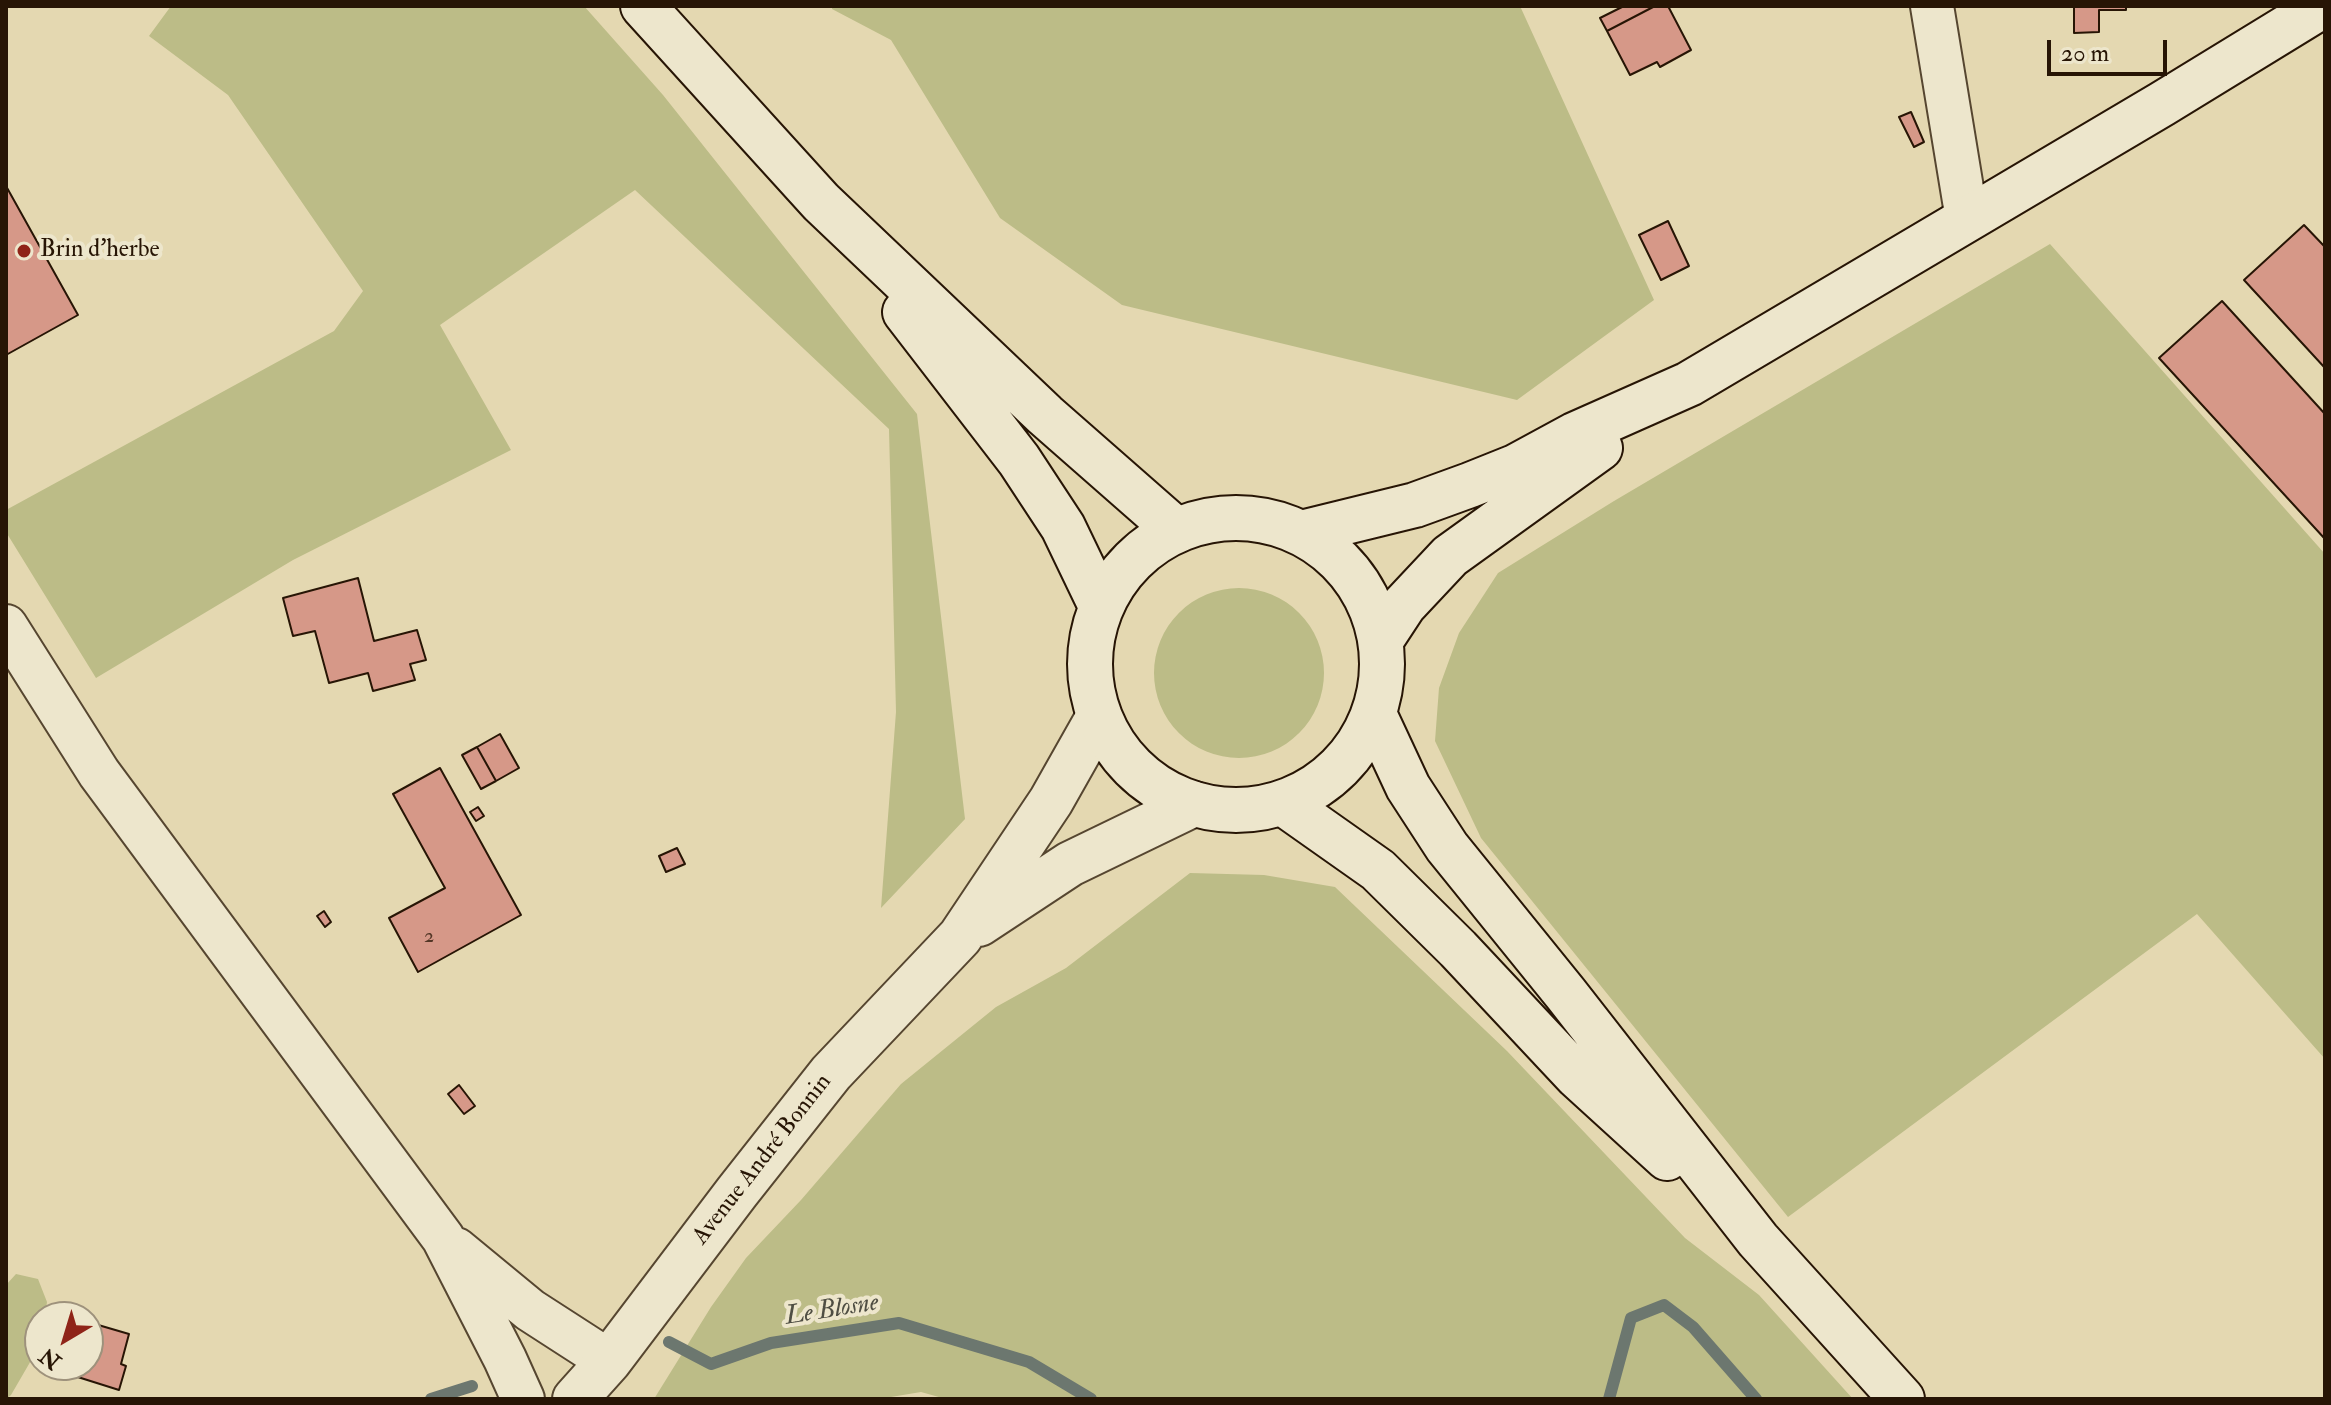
<!DOCTYPE html>
<html>
<head>
<meta charset="utf-8">
<style>
	body { margin:0 }
	#map { position:relative; width:2331px; height:1405px; overflow:hidden; background:#e4d8b1; font-family:"IM FELL Double Pica",serif }
	canvas { display:block }
	.frame { position:absolute; inset:0; border:8px solid #271505; pointer-events:none }
	.north { position:absolute; left:24px; top:1301px; width:80px; height:80px; box-sizing:border-box; background:#ede6cc; border:2px solid #9e927c; border-radius:50%; rotate:218deg; font-size:22px; font-weight:700; line-height:32px; text-align:center; color:#271505 }
	.north::after { content:''; display:block; margin:auto; width:28px; height:36px; background:#8f2418; clip-path:polygon(50% 0,100% 100%,50% 72%,0 100%) }
	.scale { position:absolute; left:2047px; top:40px; width:120px; height:36px; box-sizing:border-box; border:4px solid #271505; border-top:0; padding-left:10px; font-size:24px; line-height:28px; white-space:nowrap; color:#271505; -webkit-text-stroke:6px #ede6cc; paint-order:stroke }
</style>
</head>
<body>
<div id="map">
<canvas width="2331" height="1405"></canvas>
<div class="frame"></div>
<div class="north">N</div>
<div class="scale">20 m</div>
</div>
<script>
const ctx = document.querySelector('canvas').getContext('2d');
ctx.lineJoin = 'round';
function fill(path, color) { ctx.fillStyle = color; ctx.fill(path, 'evenodd'); }
function trace(path, color, width, dash) { ctx.strokeStyle = color; ctx.lineWidth = width; ctx.lineCap = dash ? 'butt' : 'round'; ctx.setLineDash(dash || []); ctx.stroke(path); }
function write(font, color, halo, rows, align = 'center') {
  ctx.font = font + ' "IM FELL Double Pica",serif'; ctx.lineWidth = 8; ctx.setLineDash([]); ctx.textBaseline = 'middle'; ctx.strokeStyle = halo; ctx.fillStyle = color; for (const [text, x, y, turn = 0] of rows) {
    ctx.save(); ctx.translate(x, y); ctx.rotate((+turn || 0) * Math.PI / 180); ctx.textAlign = isNaN(turn) ? turn : align; if (halo) ctx.strokeText(text, 0, 0); ctx.fillText(text, 0, 0); ctx.restore();
  }
}
fill(new Path2D(`
	M171 6H584L663 95 917 414 965 819 881 908 896 712 889 429 635 190 440 325 511 450 293 560 96 678 6 532V510L334 331 363 291 228 95 149 36Z
	M832 6H1520L1654 300 1517 400 1122 305 1000 218 891 40 832 9Z
	M2050 244 2325 554V1059L2197 914 1788 1217 1481 838 1435 741 1439 688 1459 633 1498 573 1614 501Z
	M1154 673a85 85 0 1 1 170 0a85 85 0 1 1-170 0Z
	M1190 873 1264 875 1335 887 1507 1051 1685 1238 1759 1295 1853 1399H946L921 1392 879 1399H654L711 1307 746 1258 801 1200 901 1084 996 1007 1066 968Z
	M16 1274 38 1279 47 1302 45 1317H40V1345L11 1395 6 1399V1285Z`), '#bcbc87');
trace(new Path2D(`
	M669 1342 711 1364 771 1343 899 1323 1029 1362 1091 1399
	M431 1399 472 1386
	M1609 1399 1631 1318 1664 1305 1693 1327 1756 1399`), '#6c776f', 12);
const building = new Path2D(`
	M1624 6H1655L1607 31 1600 18Z
	M1655 6H1668L1691 50 1660 67 1657 62 1630 75 1607 31Z
	M2074 6H2126V10H2099V32L2074 33Z
	M1911 112 1924 142 1914 147 1899 117Z
	M6 186 78 315 6 355Z
	M1668 221 1689 266 1661 280 1639 235Z
	M2304 225 2325 247V368L2244 280Z
	M2222 301 2325 414V539L2159 358Z
	M358 578 374 641 417 630 426 660 410 664 415 680 373 691 368 673 329 683 315 631 293 636 283 598Z
	M500 734 519 768 496 781 477 747Z
	M477 747 496 781 481 789 462 755Z
	M440 768 521 915 418 972 389 918 445 888 393 794Z
	M478 807 484 816 476 821 470 812Z
	M677 848 685 864 666 872 659 856Z
	M324 911 331 922 325 927 317 916Z
	M459 1085 475 1106 464 1114 448 1094Z
	M88 1322 129 1334 121 1364 126 1366 119 1390 46 1367 47 1365H88Z`);
fill(building, '#d69888');
trace(building, '#271505', 2);
const minor = new Path2D(`
	M1932 6 1967 219
	M6 626 99 773 443 1238 505 1359 523 1399
	M456 1249 530 1310 609 1361`);
const tertiary = new Path2D(`
	M979 924 1070 864 1194 804
	M575 1399 609 1361 737 1192 831 1073 960 937 1051 801 1099 716`);
const secondary = new Path2D(`
	M643 6 821 202 1045 415 1176 530
	M905 312 1019 460 1063 527 1101 606
	M1090 664a146 146 0 1 1 292 0a146 146 0 1 1-292 0Z
	M1301 533 1415 505 1470 485 1515 467 1574 435 1689 384 2162 104 2322 6
	M1381 640 1404 605 1450 556 1600 448
	M1374 714 1408 787 1447 847 1566 994 1758 1240 1902 1399
	M1283 803 1378 870 1458 949 1577 1076 1667 1158`);
trace(minor, '#564630', 46);
trace(tertiary, '#564630', 48);
trace(secondary, '#271505', 48);
trace(minor, '#ede6cc', 42);
trace(tertiary, '#ede6cc', 44);
trace(secondary, '#ede6cc', 44);
for (const [x, y, r, color] of [
	[24,251,8,"#8f2418"]
]) { const dot = new Path2D(); dot.arc(x, y, r, 0, 2 * Math.PI); ctx.fillStyle = color; ctx.fill(dot); trace(dot, '#ede6cc', 3); }
write('20px', '#533626', null, [
	["2",429,938]
]);
write('24px', '#271505', '#ede6cc', [
	["Brin d'herbe",40,251]
], 'left');
write('24px', '#271505', '#ede6cc', [
	["Avenue André Bonnin",763,1160,-52]
]);
write('italic 26px', '#4f4e43', '#ede6cc', [
	["Le Blosne",832,1311,-9]
]);
</script>
</body>
</html>
